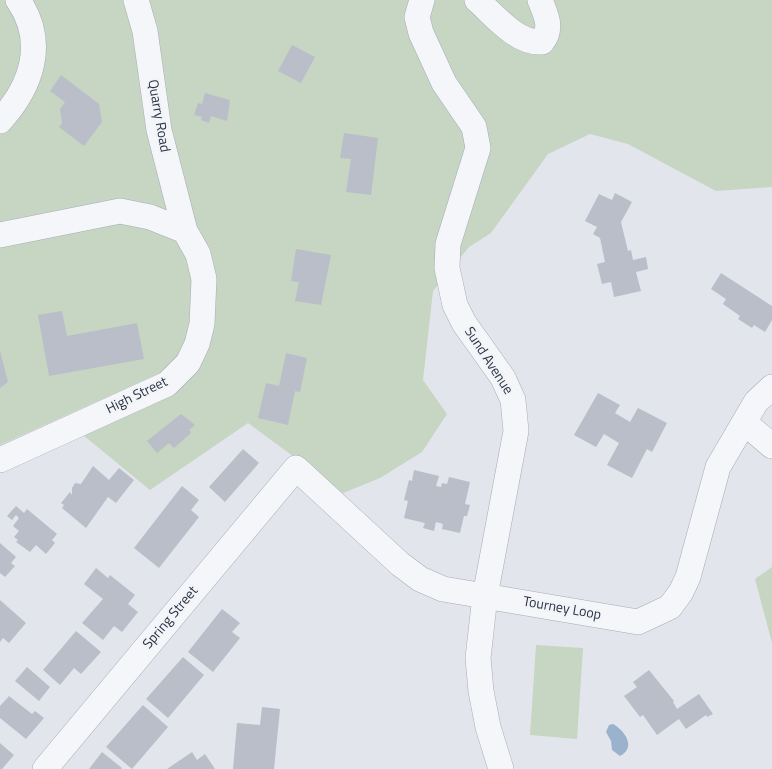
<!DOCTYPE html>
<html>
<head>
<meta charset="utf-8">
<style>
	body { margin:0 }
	canvas { display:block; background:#e2e5eb }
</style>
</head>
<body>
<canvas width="772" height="769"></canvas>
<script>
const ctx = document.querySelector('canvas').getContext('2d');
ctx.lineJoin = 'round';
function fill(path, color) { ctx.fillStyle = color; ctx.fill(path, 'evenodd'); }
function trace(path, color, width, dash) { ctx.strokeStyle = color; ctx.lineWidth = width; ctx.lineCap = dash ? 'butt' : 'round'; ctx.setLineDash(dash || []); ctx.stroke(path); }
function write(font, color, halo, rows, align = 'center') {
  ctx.font = font + ' "Titillium Web",sans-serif'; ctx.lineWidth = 4.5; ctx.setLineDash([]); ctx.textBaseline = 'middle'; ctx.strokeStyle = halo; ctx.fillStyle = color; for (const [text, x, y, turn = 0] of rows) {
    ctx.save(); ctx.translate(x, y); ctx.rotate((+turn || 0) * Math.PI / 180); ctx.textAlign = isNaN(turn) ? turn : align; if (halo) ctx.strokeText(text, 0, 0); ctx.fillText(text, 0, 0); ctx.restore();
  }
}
fill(new Path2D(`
	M0 0H772V187L716 191 628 144 590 134 548 154 491 233 469 247 433 291 423 380 447 414 422 452 380 478 343 493 248 423 150 490 83 435 163 397 162 372 0 445Z
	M772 567V643L755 579Z
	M536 645 583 648 577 739 530 735Z`), '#c7d5c3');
fill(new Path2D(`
	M613 724C624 730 637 747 620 756L612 750 611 741 606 732 609 725Z`), '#9bb2cd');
fill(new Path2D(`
	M292 45 315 57 301 83 278 71Z
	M61 75 99 104 102 122 84 146 59 127 62 123 60 109 65 102 50 91Z
	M205 93 230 100 227 121 211 116 209 123 201 120 202 117 194 115 198 103 202 104Z
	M344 133 378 138 371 195 346 192 351 159 340 158Z
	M615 193 632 202 621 222 628 251 631 250 633 260 646 257 648 269 636 272 641 291 614 297 611 282 602 284 597 264 605 262 600 238 593 234 597 227 585 221 599 194 612 200Z
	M296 249 331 255 321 305 295 301 299 282 291 281Z
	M721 273 772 306V320L765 332 754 325 752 328 738 319 740 316 723 304 726 299 711 289Z
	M62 311 67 336 137 323 144 359 49 376 38 315Z
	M0 351 8 382 0 388Z
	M286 353 307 358 300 392 295 391 288 425 258 418 266 383 279 386Z
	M598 393 620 405 615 413 630 422 638 408 667 423 652 452 647 449 632 478 607 465 619 443 604 434 596 447 574 435Z
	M181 414 195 425 189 430 191 433 174 448 169 443 157 453 147 441Z
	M243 449 259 463 225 502 209 487Z
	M93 466 109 480 119 468 134 480 116 503 108 497 86 528 62 508 64 505 61 503 70 492 72 495V488L75 483 81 484Z
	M414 470 439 476 436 486 441 487 442 483 447 484 449 477 470 482 465 504 470 505 467 516H464L460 533 442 529 443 524 436 522 434 531 423 528 425 523 404 518 408 501 404 500 409 480 412 481Z
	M182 486 199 500 191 510 199 517 159 568 134 548Z
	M16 506 24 513 27 509 57 534 52 540 55 543 46 554 36 545 30 552 16 542 18 540 14 537 19 531 13 526 19 518 16 515 12 520 7 516Z
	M0 543 16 557 11 563 15 566 5 577 0 573Z
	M96 568 108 578 110 575 135 595 128 604 138 612 122 632 114 626 103 640 82 623 103 599 84 584Z
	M0 600 26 623 9 643 3 638 0 642Z
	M222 609 240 623 232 632 240 638 213 672 188 652Z
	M76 631 101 652 81 674 74 668 60 685 43 670Z
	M183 657 204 675 168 718 146 699Z
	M27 667 50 687 39 701 15 681Z
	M649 670 674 701 673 702 677 709 699 694 713 714 707 717 706 715 686 729 679 719 657 735 643 715 640 717 624 696 637 687 633 682Z
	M9 696 32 714 35 711 44 718 26 739 0 718V706Z
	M143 705 168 727 132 769 106 747Z
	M262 707 280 709 274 769H233L237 723 260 725Z
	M0 743 14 755 2 769H0Z
	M102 752 122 768 121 769H89Z
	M192 752 197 760 205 754 215 769H167Z`), '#b9bec9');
const minor = new Path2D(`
	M136 0 145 31 159 130 185 231
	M422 0 417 17 421 33 444 83 474 127 478 148 448 244 447 268 455 305 464 323 503 378 513 400 516 431 485 596 478 658 481 691 488 727 501 769
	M477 0C495 16 517 44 542 42 553 28 546 15 540 0
	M0 121C32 86 47 42 18 0
	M0 235 120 211 150 217 185 231 198 254 204 279 202 324 197 344 188 363 167 384 0 460
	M745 423 772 446
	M45 769 296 468 400 564 420 579 443 589 638 622 670 607 681 592 688 577 718 467 756 402 772 387`);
trace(minor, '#a7acb6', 26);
trace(minor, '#f5f6f9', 25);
write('14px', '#293244', '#f2f4f8', [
	["Quarry Road",158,116,80],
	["Sund Avenue",488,361,57],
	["High Street",137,396,-26],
	["Tourney Loop",562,609,10],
	["Spring Street",171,618,-50]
]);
</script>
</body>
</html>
